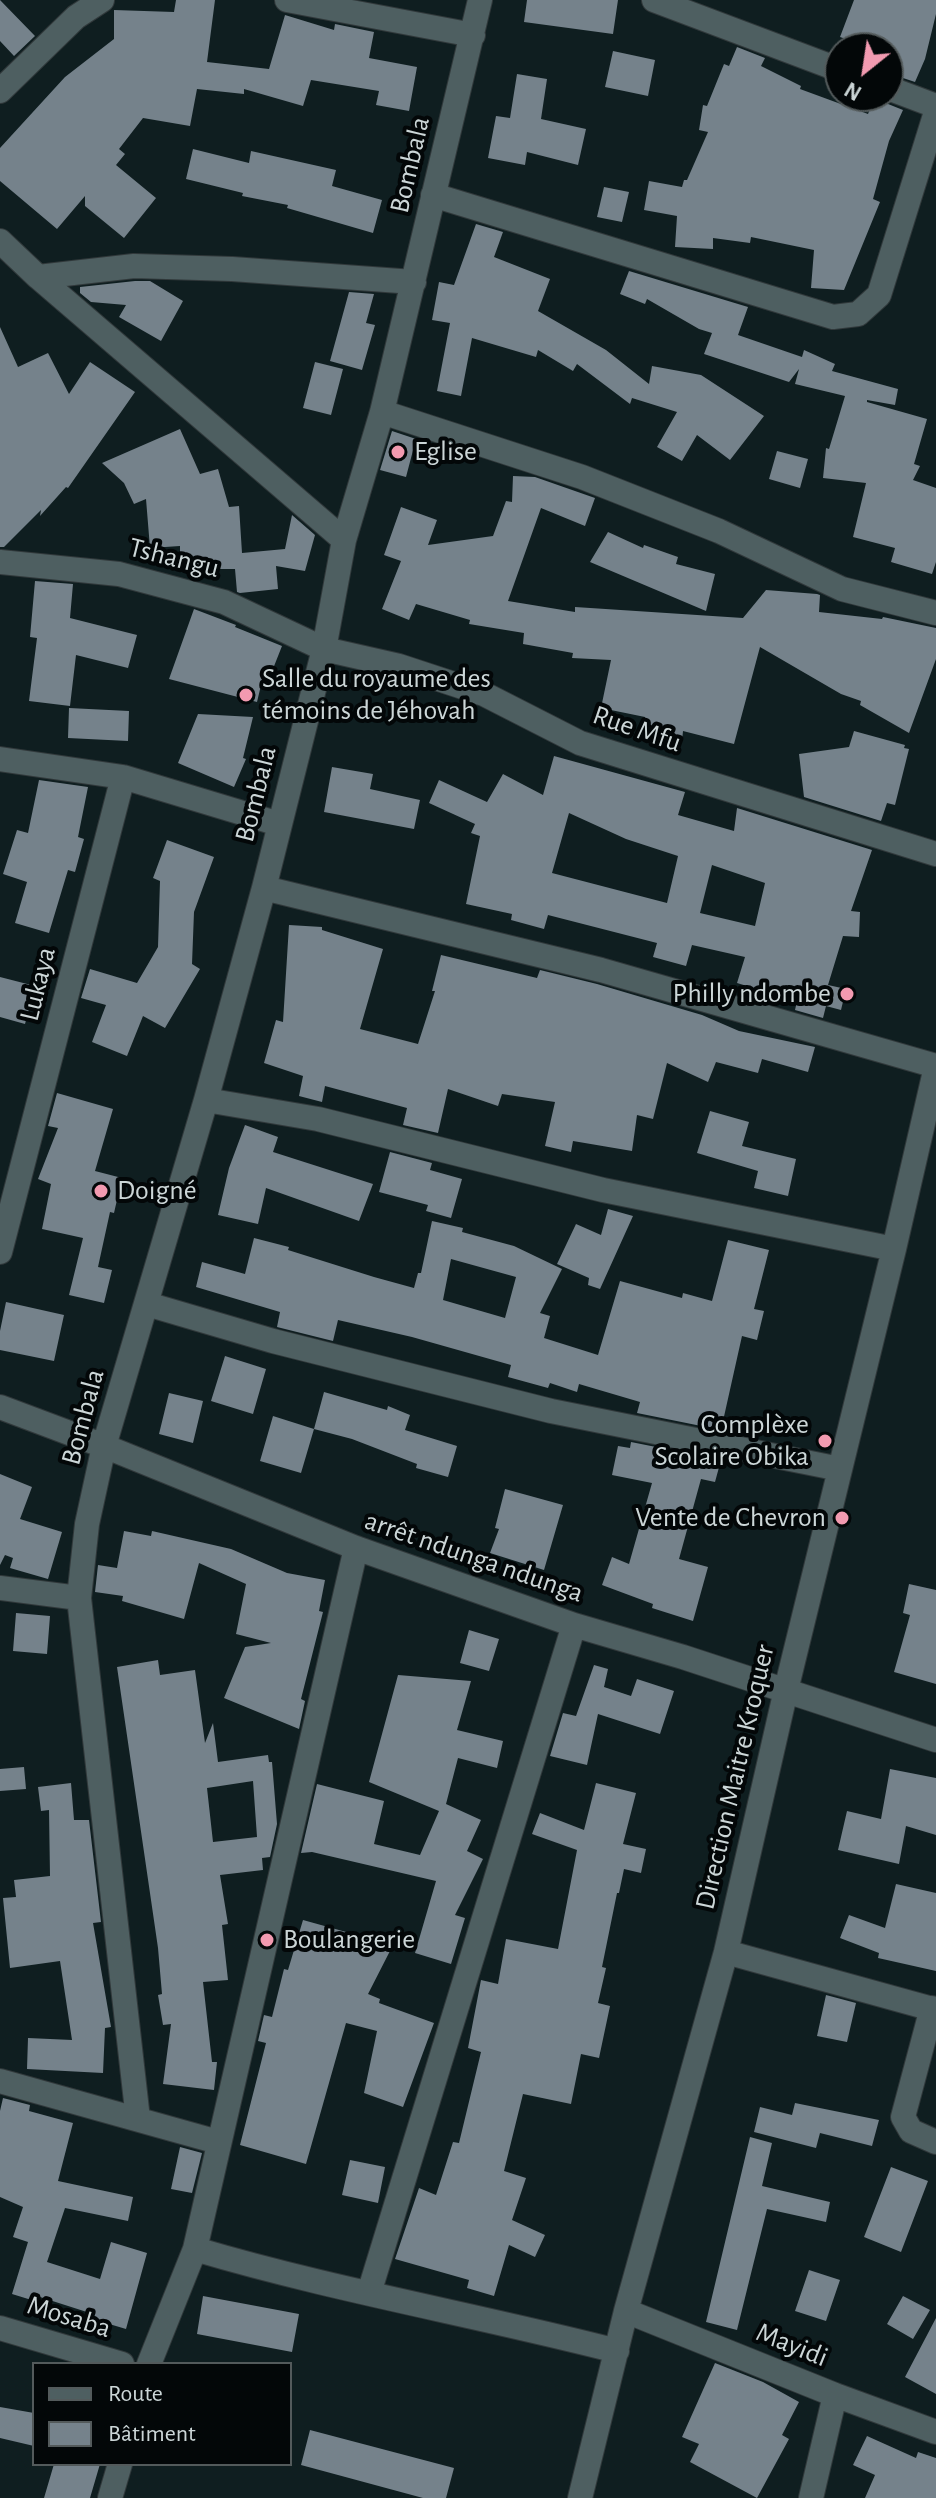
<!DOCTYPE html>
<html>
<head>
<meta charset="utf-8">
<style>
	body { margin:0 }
	#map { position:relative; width:936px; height:2498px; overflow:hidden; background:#0f1e20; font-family:"Alegreya Sans",sans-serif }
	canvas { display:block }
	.legend { position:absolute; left:32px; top:2362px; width:260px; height:104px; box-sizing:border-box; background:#030708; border:2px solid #535a5b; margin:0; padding:10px 14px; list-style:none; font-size:24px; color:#ccd6d7 }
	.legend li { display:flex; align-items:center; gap:16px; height:40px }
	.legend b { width:40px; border:2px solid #535a5b }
	.north { position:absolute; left:824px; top:32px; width:80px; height:80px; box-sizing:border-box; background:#030708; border:2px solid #535a5b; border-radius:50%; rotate:210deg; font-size:22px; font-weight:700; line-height:32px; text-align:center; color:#ccd6d7 }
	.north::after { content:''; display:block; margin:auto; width:28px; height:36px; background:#f29ab0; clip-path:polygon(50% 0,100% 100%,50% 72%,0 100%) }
</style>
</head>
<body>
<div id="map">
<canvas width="936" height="2498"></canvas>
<ul class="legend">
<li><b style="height:10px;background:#4e5f61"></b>Route</li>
<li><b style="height:22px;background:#75828b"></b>Bâtiment</li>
</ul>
<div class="north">N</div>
</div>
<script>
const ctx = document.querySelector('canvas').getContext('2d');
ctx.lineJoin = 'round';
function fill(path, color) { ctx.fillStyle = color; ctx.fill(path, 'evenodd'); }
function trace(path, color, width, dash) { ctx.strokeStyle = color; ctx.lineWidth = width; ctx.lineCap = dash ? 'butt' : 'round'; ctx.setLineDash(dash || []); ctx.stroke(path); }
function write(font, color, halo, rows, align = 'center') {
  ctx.font = font + ' "Alegreya Sans",sans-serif'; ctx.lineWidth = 8; ctx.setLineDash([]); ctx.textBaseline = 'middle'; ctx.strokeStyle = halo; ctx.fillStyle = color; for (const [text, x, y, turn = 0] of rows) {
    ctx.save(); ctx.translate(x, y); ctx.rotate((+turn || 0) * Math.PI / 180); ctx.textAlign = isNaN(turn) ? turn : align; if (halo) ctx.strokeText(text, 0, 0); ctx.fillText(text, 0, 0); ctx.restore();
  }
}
fill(new Path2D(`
	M0 0 35 36 14 56 0 41Z
	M176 0H215L207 62 269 69 285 15 334 30 335 24 374 32 369 58 417 67 409 111 376 105 379 91 311 80 303 106 244 89V94L197 89 190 126 143 118 119 149 125 154 116 165 156 198 124 238 85 206V196L57 229 0 181V148L65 77 114 39V10L174 12Z
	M527 0H618L613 34 524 22Z
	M854 0H936V14L925 59 915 82 888 73V48H872L840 37Z
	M737 47 765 58 761 66 801 86 800 89 868 114 875 96 883 102 903 110 889 141 873 199 880 202 844 290 811 288 814 250 751 237 750 243 713 238V249L675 247 677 216 644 210 649 181 682 187 684 180H687L708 132 699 130 703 105 707 106 724 64 729 66Z
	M613 51 655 60 648 96 605 87Z
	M517 74 547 79 541 119 586 129 578 165 527 152 525 165 488 158 496 116 510 118Z
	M193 149 249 163 251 151 336 170 332 186 382 200 373 233 287 208 288 205 242 196 243 193 186 179Z
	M604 187 629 192 622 222 597 217Z
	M476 224 503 232 494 257 550 279 538 311 606 350 649 384 652 366 701 375 764 416 730 460 697 435 682 461 657 447 677 412 632 398 630 404 577 364 573 371 538 350 536 357 472 338 461 396 437 391 450 323 432 320 439 282 454 285Z
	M629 271 748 307 738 335 802 357 804 350 835 364 832 371 898 389 895 405 867 400V402L927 419 914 464 920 466 913 480 936 488V562L932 574 891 562 895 548 853 537 866 483 823 478 826 448 829 449 845 396 795 384 799 369 789 382 704 354 712 333 699 329 647 299 645 304 620 294Z
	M135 281H150L183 301 161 341 119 317 126 305 91 302 80 293V287Z
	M349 292 374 294 366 323 375 325 362 370 330 361Z
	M0 327 18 367 48 353 69 394 90 362 135 392 68 488 66 487 40 516 41 510 4 547H0Z
	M315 362 343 369 331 415 303 408Z
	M180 429 200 474 218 469 229 507 239 506 242 553 285 549 292 515 315 535 305 571 276 566 278 589 240 593 237 592 235 569H180V546L150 548 146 499 134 504 124 483 102 463Z
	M392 431 416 439 406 477 380 470Z
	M777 451 808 459 800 488 769 479Z
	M513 476 535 477 595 498 585 526 541 508 508 601 575 612V607L743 618 766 590 817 594 820 595 819 612 882 619 883 617 936 628V659L909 733 860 705 861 701 841 694 760 647 734 744 683 731 682 741 642 736 645 717 601 708 611 660 572 658 573 653 523 644 524 633 469 624 470 620 416 604 409 620 382 609 401 561 384 555 401 507 437 520 428 545 493 536 506 501 512 502Z
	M608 532 643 548 644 545 678 557 676 564 715 574 706 611 590 562Z
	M35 581 73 584 70 618 137 635 128 668 76 655 70 706 29 701 37 638 30 637Z
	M194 609 236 625 235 627 282 646 267 684 262 681 257 702 169 679Z
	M69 708 129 711 128 741 68 738Z
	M198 714 253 717 243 758 246 759 234 787 178 763Z
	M854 731 905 745 904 748 909 749 895 805 887 803 881 821 804 797 799 754 849 747Z
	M554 756 685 792 678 815 734 831 737 808 872 850 851 911 860 912 859 937 843 936 828 985 846 989 841 1010 826 1006 823 1018 795 1010 797 1001 737 983 745 957 692 945 686 966 653 957 657 943 548 915 544 929 511 920 512 914 466 904 480 836 471 833 475 824 429 803 439 780 487 802 503 774 543 795ZM569 813 626 839 678 856 667 903 552 873ZM712 865 765 883 755 926 700 913Z
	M332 767 373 774 370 789 420 800 414 829 324 812Z
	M39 780 88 787 78 837 84 839 75 872 68 870 49 933 15 923 27 882 3 874 17 830 28 833Z
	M167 840 214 857 194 912 192 964 200 969 165 1028 143 1016 127 1056 92 1042 106 1005 81 998 90 969 137 983 158 947 160 881 153 878Z
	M289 925 322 927V930L383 949 360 1029 418 1044 435 991H432L441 955 537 978 540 970 597 984 702 1015 739 1031 815 1047 808 1072 762 1059 758 1073 716 1062 708 1082 667 1063 653 1119 637 1115 632 1151 573 1141 571 1152 545 1146 555 1102 502 1094 498 1106 448 1089 438 1133 403 1125 407 1108 325 1086 322 1102 299 1096 303 1076 264 1063 276 1020 283 1022Z
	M0 977 35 986 25 1024 0 1017Z
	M57 1093 113 1109 95 1171 122 1178 114 1213 110 1212 98 1267 112 1270 104 1303 69 1295 83 1238 42 1229 51 1184 38 1179 58 1128 48 1126Z
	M710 1111 749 1122 742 1146 796 1159 788 1196 754 1188 758 1171 697 1153Z
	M245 1125 278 1137 273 1152 373 1184 359 1221 266 1188 258 1224 218 1215 229 1168Z
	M390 1152 432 1163 430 1170 462 1179 451 1218 426 1211 428 1205 379 1192Z
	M608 1209 633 1216 600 1289 588 1285 589 1278 557 1264 576 1224 601 1235Z
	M432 1221 463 1228 462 1232 514 1246 562 1269 540 1313 550 1316 544 1338 598 1355 620 1281 682 1298 683 1293 712 1301 728 1240 769 1250 754 1309 764 1311 757 1340 742 1336 721 1430 637 1413 640 1402 579 1384 577 1392 550 1383 548 1388 508 1377 511 1365 412 1337 338 1320 333 1341 277 1327 280 1312 196 1287 202 1262 245 1274 254 1238 289 1247 288 1250 374 1277 414 1288 418 1273H421ZM451 1259 516 1277 505 1318 443 1300Z
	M6 1302 64 1315 54 1361 0 1350V1331Z
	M225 1356 266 1369 253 1414 211 1401Z
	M324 1392 387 1410 388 1406 410 1415 405 1430 457 1446 448 1477 416 1468 417 1464 352 1439 314 1429Z
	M169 1393 203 1401 193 1443 159 1434Z
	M273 1416 314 1429 301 1473 260 1461Z
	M631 1442 721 1460 715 1482 701 1479 679 1559 708 1567 693 1621 652 1608 653 1604 602 1585 612 1557 629 1564 652 1483 612 1475 618 1446 630 1448Z
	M0 1474 32 1487 20 1519 62 1532 48 1579 10 1568 13 1558 5 1555 0 1565Z
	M505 1489 563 1505 544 1570 490 1553 499 1529 495 1528Z
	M124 1531 151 1536 152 1531 231 1549 287 1573 325 1580 319 1611 323 1612 301 1699 305 1701 299 1729 224 1698 245 1647 271 1643 236 1634 246 1584 199 1563 184 1619 122 1601 123 1596 95 1592 98 1565 117 1568Z
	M909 1584 936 1590V1684L894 1672 910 1615 903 1613Z
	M16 1613 50 1616 47 1654 13 1651Z
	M469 1630 499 1639 489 1671 460 1663Z
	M158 1660 160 1675 195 1670 205 1743 213 1723 218 1762 268 1755 269 1762H272L277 1824 270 1857 262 1858 263 1870 220 1875 228 1924 222 1925 228 1980 203 1982 212 2062H217L214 2090 163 2084 171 2024 163 2025 158 1995 162 1994 158 1948 117 1667ZM253 1781 257 1837 213 1842 207 1788Z
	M594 1665 608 1669 604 1687 631 1696 637 1679 674 1691 660 1734 598 1714 587 1765 550 1756 563 1713 576 1716Z
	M398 1675 471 1681 457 1730 503 1741 497 1768 458 1758 446 1804 481 1820 467 1851 483 1859 455 1915 465 1918 451 1964 415 1953 436 1881 312 1852 301 1853 317 1784 384 1801 374 1844 420 1855 439 1811 369 1782Z
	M24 1767 26 1789 0 1791V1769Z
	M890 1769 936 1778V1835L906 1826 899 1864 838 1850 847 1811 881 1819Z
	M71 1783 74 1820H89L101 1922 93 1923 111 2027 105 2028 103 2073 27 2069 28 2038 72 2040 60 1961 10 1968 3 1898 16 1897 14 1880 50 1876 49 1810 41 1811 38 1787Z
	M596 1783 636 1793 623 1844 646 1849 641 1873 624 1869 619 1893H617L602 1967 606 1968 598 2003 610 2006 599 2058 581 2054 571 2104 523 2094 504 2171 526 2178 512 2220 545 2235 535 2257 509 2245 494 2296 467 2288 469 2280 395 2259 419 2188 436 2195 453 2142 459 2143 481 2052 468 2048 481 1980 498 1984 506 1939 558 1949 577 1850 532 1834 540 1813 584 1830Z
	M896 1884 936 1893V1971L878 1958 879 1953 840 1938 849 1915 885 1928Z
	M303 1920 375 1940 391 1949 368 1994 380 1999 379 2003 434 2023 403 2107 364 2093 377 2031 346 2023 306 2164 240 2145 266 2043 258 2041 264 2015 272 2017 284 1969 288 1970Z
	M826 1995 856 2003 847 2042 817 2036Z
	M3 2098 30 2105 29 2111 73 2123 58 2181 133 2197 128 2221 65 2208 47 2262 100 2279 111 2242 147 2253 126 2329 89 2318 90 2313 40 2297 38 2302 12 2294 28 2242 13 2237 23 2207 0 2197V2111Z
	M795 2103 879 2120 872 2146 820 2133 816 2148 754 2132 760 2107 792 2115Z
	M750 2137 772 2143 762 2186 830 2202 826 2222 767 2209 737 2330 706 2322Z
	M180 2147 202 2153 192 2193 171 2189Z
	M350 2160 385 2167 378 2203 342 2195Z
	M891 2167 928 2181 901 2252 864 2237Z
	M809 2270 840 2280 826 2321 795 2311Z
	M203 2296 299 2314 292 2352 197 2334Z
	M903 2296 930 2310 913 2339 887 2324Z
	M936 2318V2394L905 2377Z
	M715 2363 763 2382 799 2402 782 2435 789 2439 757 2498 690 2462 699 2444 682 2437Z
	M0 2407 34 2413V2446L0 2438Z
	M310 2430 454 2468 446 2498H423L301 2465Z
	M867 2436 916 2458 918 2452 936 2458V2498H865L875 2475 853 2465Z
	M54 2464H100L90 2498H44Z`), '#75828b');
const minor = new Path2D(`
	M287 0 473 35
	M654 0 840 70
	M888 88 936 106
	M0 91 76 17 102 0
	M433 195 833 317 858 314 879 295 936 112
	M0 241 38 277 344 540
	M38 277 134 266 232 269 414 282
	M382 412 582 477 719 531 842 589 936 613
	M0 562 119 574 224 602 324 649 399 666 484 694 580 743 936 854
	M0 759 123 777 279 824
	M264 888 601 970 936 1066
	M206 1100 318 1119 603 1190 894 1249
	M0 1252 123 777
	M147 1304 273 1341 551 1411 840 1469
	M0 1407 104 1446 356 1548 574 1625 683 1657 936 1740
	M0 1588 79 1598
	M726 1952 936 2010
	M932 2008 903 2117 911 2131 936 2142
	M0 2081 218 2142
	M138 2119 79 1598 87 1524 104 1446 206 1100 264 888 324 649 344 540 382 412 480 0
	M195 2249C333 2290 477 2315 617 2351
	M369 2293 574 1625
	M626 2311 835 2395 936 2432
	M0 2328 122 2364
	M149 2364 195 2249 356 1548
	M110 2498 120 2464
	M580 2498 626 2311 726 1952 786 1690 894 1249 936 1067
	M811 2498 835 2395`);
trace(minor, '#31393b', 26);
trace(minor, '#4e5f61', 24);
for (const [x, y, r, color] of [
	[398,452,8,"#f29ab0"],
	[246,695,8,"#f29ab0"],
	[847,994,8,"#f29ab0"],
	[101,1191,8,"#f29ab0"],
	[825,1441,8,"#f29ab0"],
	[842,1518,8,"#f29ab0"],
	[267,1940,8,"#f29ab0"]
]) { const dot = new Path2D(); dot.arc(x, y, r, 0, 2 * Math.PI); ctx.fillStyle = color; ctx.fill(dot); trace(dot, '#030708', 3); }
write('28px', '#ccd6d7', '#030708', [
	["Bombala",410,165,-77],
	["Tshangu",174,558,14],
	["Rue Mfu",637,729,19],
	["Bombala",256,794,-76],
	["Lukaya",38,984,-76],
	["Bombala",83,1417,-75],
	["arrêt ndunga ndunga",474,1557,19],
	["Direction Maitre Kroquer",735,1777,-77],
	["Mosaba",69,2317,17],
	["Mayidi",792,2345,22]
]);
write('28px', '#ccd6d7', '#030708', [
	["Eglise",414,452],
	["Salle du royaume des",262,679],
	["témoins de Jéhovah",262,711],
	["Philly ndombe",831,994,"right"],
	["Doigné",117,1191],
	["Complèxe",809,1425,"right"],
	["Scolaire Obika",809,1457,"right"],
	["Vente de Chevron",826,1518,"right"],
	["Boulangerie",283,1940]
], 'left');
</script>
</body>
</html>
